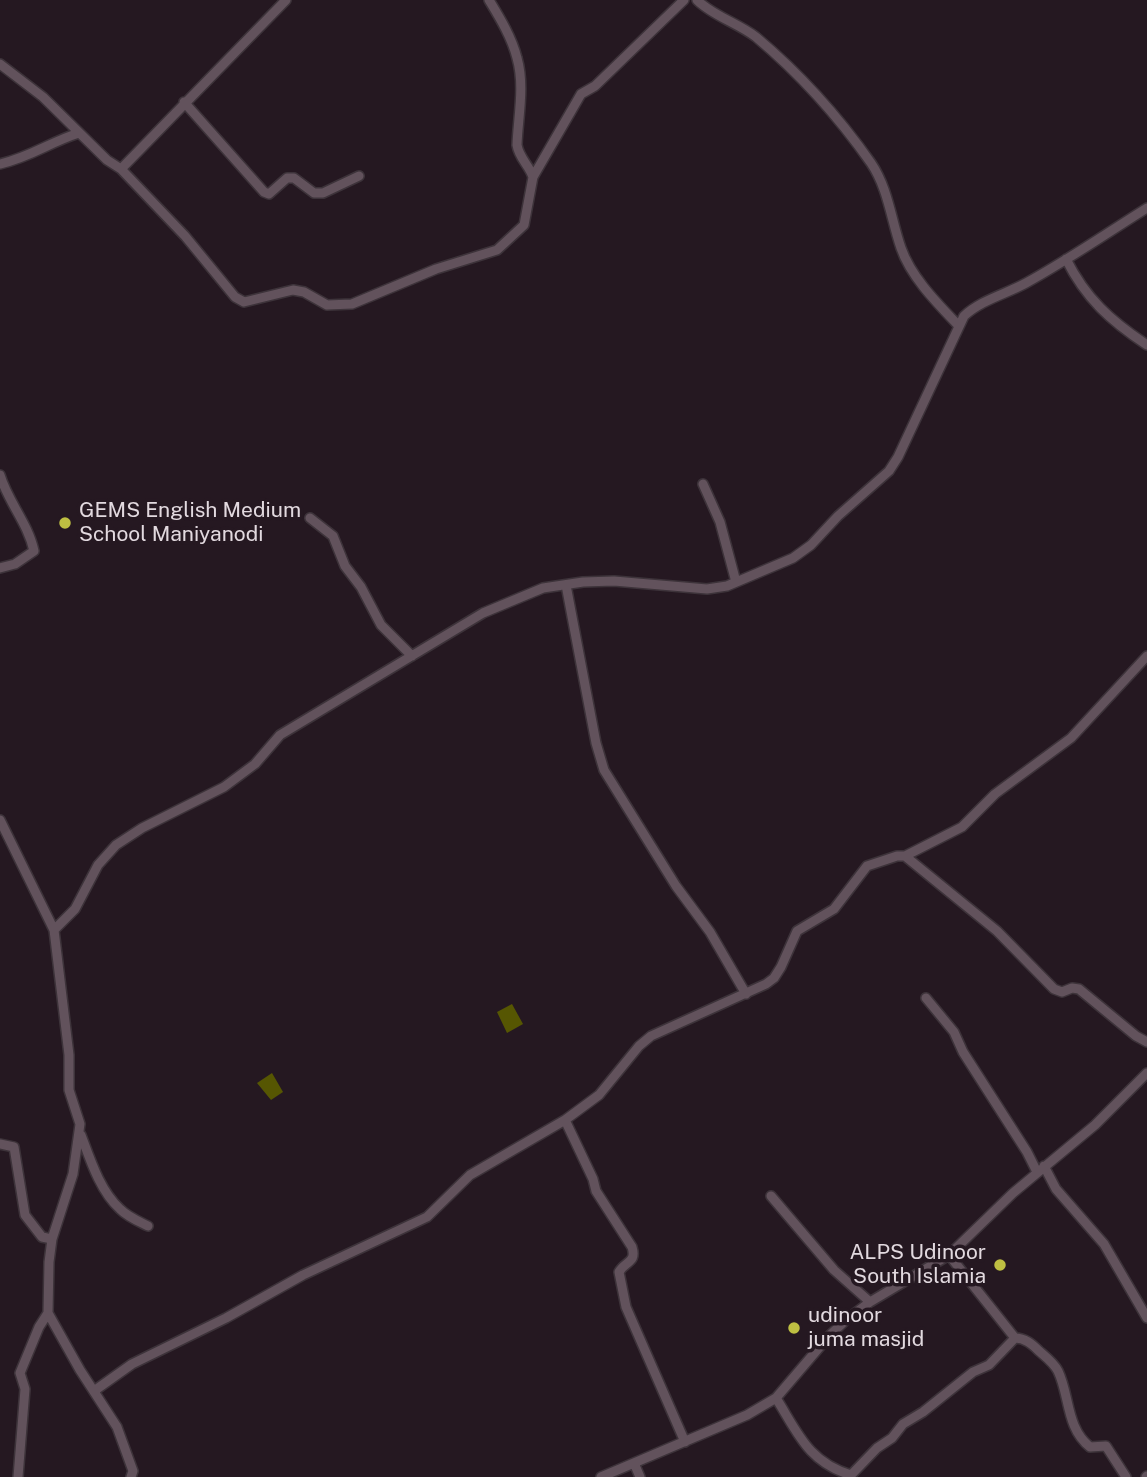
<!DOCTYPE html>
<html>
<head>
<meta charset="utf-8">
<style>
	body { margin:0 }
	canvas { display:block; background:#251821 }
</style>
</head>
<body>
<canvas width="1147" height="1477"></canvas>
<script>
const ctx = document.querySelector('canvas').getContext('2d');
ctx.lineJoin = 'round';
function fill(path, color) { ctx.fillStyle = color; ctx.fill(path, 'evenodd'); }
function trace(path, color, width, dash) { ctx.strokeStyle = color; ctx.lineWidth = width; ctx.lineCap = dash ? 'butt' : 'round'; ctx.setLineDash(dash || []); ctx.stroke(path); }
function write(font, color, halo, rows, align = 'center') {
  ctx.font = font + ' "Public Sans",sans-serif'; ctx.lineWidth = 7; ctx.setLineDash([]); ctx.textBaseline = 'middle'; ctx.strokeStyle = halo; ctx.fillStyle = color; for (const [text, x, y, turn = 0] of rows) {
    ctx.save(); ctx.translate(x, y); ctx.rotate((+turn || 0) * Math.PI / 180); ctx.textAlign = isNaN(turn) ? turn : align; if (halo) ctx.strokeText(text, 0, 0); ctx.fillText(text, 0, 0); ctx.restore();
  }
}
fill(new Path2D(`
	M512 1004 523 1024 507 1033 497 1012Z
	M272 1073 283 1092 271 1100 257 1083Z`), '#565602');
const minor = new Path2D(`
	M697 0C713 16 738 23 756 37 799 73 838 116 871 163 888 188 891 219 901 248 911 277 937 303 958 325
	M0 64 43 97 107 160 121 169 286 0
	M184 102 264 192 269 194 287 178H294L314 193H323L359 176
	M0 164C31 157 50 142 79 133
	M121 169 185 236 235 297 244 302 293 290 304 292 327 305 352 304 436 269 497 250 524 225 533 177C529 165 519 158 517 145 518 117 525 86 517 58 512 38 500 18 489 0
	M533 177 581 94 595 86 684 0
	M1066 259C1086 299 1111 321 1147 345
	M0 475C8 502 28 523 34 551L15 564 0 568
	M703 484 720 522 736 582
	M310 518 333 536 345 566 361 587 381 625 412 656
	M566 585 596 743 604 770 676 886 710 932 746 994
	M0 820 54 930 69 1055V1090L80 1124 73 1174 52 1239 49 1262 48 1313 80 1370 117 1427 133 1471 131 1477
	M905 856 997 931 1054 989 1062 992 1072 988 1079 989 1136 1036 1147 1042
	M54 930 75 909 98 865 116 845 142 828 224 787 255 764 280 735 483 613 543 588 583 582 614 581 707 589 727 586 793 558 811 545 838 516 889 471 898 457 964 316C981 300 1006 294 1026 283 1068 260 1107 233 1147 208
	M926 998 954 1032 963 1052 1027 1152 1037 1172
	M565 1120 593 1179 596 1191 632 1247C637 1263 625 1261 619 1272L626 1307 685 1442
	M81 1135C90 1159 100 1191 120 1209 128 1217 138 1221 148 1226
	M0 1144 14 1147 25 1215 42 1237 52 1239
	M1044 1166 1056 1189 1104 1244 1147 1318
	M771 1196 834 1270 870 1302
	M949 1255 1015 1338C1025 1338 1032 1344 1039 1351 1046 1357 1054 1363 1058 1371 1070 1396 1066 1428 1090 1447L1106 1446 1126 1477
	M94 1391 132 1364 226 1318 303 1275 427 1217 470 1175 565 1120 599 1095 639 1046 651 1036 766 984 774 978 781 967 797 931 834 909 867 866 897 856H905L962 827 995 794 1071 738 1147 656
	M776 1398C798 1433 808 1462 851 1475L877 1448 892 1438 903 1424 923 1412 973 1372 989 1365 1015 1338
	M634 1463 640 1477
	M18 1477 25 1389 20 1373 39 1327 48 1313
	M601 1477 747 1415 776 1398 829 1336 846 1320 870 1302 949 1255 1013 1193 1095 1125 1147 1073
	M1146 1477 1147 1476`);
trace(minor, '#3d333a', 12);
trace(minor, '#62525c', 9);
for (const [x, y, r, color] of [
	[65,523,7,"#bebf42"],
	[1000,1265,7,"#bebf42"],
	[794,1328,7,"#bebf42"]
]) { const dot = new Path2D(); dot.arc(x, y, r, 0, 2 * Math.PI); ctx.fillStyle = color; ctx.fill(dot); trace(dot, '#251821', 2.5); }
write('21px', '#e2d9df', '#251821', [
	["GEMS English Medium",79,511],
	["School Maniyanodi",79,535],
	["ALPS Udinoor",986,1253,"right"],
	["South Islamia",986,1277,"right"],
	["udinoor",808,1316],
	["juma masjid",808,1340]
], 'left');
</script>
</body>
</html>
